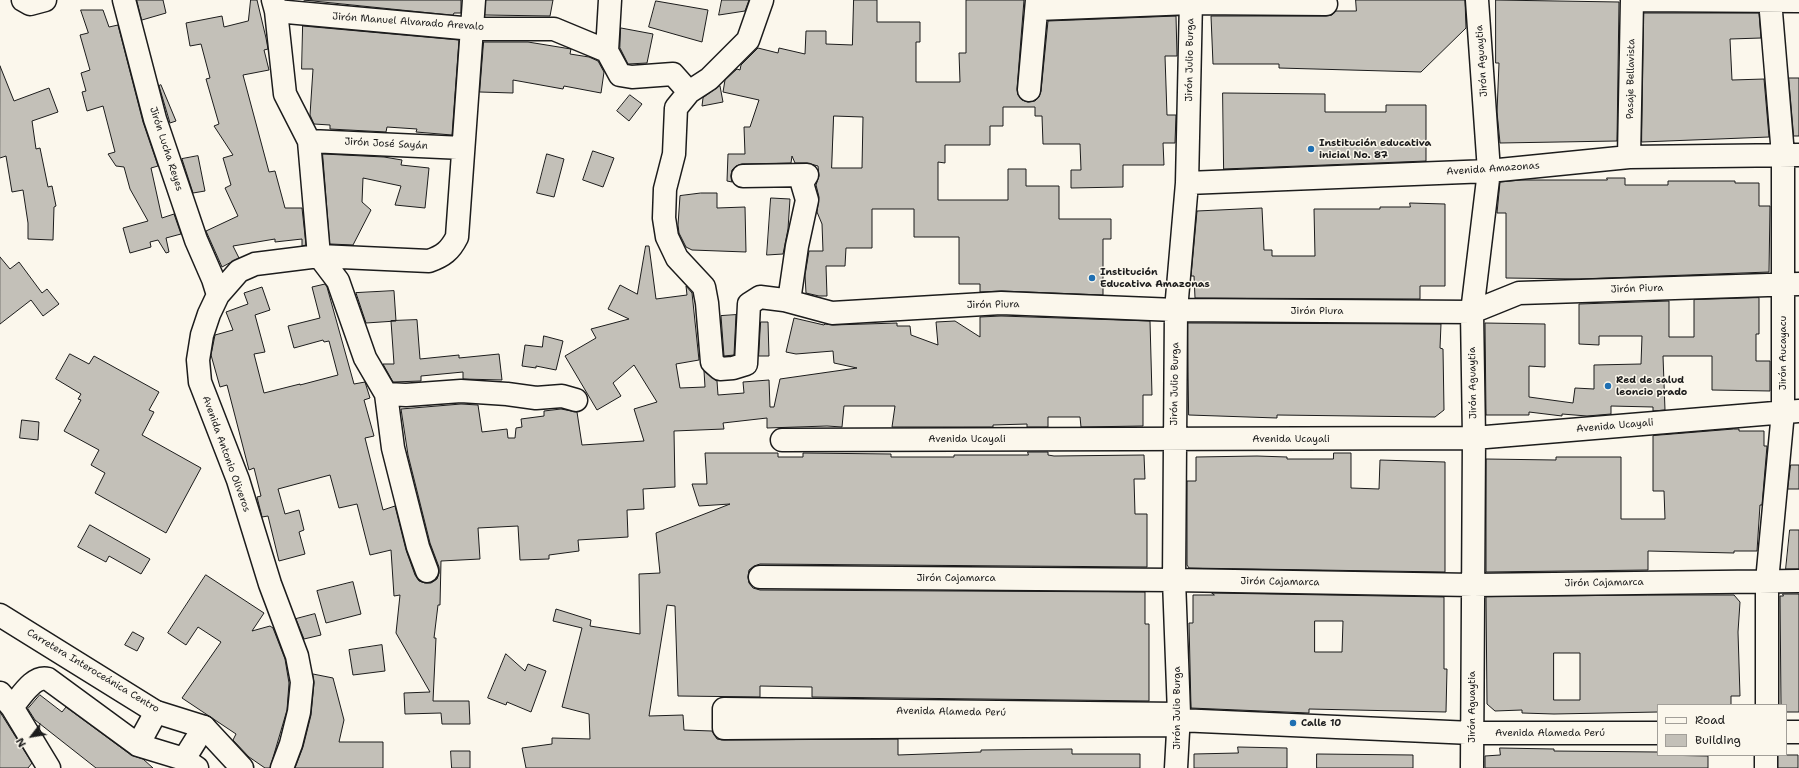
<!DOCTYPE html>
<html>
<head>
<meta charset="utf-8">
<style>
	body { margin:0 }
	#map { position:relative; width:1799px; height:768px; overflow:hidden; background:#fbf7ec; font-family:"Shantell Sans",sans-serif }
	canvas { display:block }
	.legend { position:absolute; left:1657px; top:704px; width:130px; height:52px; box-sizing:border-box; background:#fbf7ec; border:1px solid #a29f99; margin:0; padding:5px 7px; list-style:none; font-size:12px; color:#1c1c1c }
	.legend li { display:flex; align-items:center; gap:8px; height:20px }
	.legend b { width:20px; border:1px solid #a29f99 }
	.north { position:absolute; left:12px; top:716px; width:40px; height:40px; -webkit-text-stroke:3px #fbf7ec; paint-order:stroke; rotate:239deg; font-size:11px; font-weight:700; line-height:16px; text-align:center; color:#1c1c1c }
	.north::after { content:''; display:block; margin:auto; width:14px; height:18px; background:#1c1c1c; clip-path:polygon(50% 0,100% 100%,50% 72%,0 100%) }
</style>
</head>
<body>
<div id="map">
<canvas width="1799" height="768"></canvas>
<ul class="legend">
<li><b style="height:5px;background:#fbf7ec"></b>Road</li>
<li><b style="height:11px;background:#c3c0b8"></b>Building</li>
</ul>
<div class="north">N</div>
</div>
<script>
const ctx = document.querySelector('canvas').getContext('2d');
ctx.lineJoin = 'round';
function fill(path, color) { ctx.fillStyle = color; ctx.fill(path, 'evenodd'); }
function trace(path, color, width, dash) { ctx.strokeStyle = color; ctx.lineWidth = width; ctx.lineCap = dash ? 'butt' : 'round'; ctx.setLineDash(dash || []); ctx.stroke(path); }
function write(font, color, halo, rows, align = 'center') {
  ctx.font = font + ' "Shantell Sans",sans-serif'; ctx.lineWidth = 3; ctx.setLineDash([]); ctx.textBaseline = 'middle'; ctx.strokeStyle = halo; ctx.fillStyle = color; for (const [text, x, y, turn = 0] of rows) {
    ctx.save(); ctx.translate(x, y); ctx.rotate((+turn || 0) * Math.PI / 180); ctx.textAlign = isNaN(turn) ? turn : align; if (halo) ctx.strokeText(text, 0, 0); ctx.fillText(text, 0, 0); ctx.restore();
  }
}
const building = new Path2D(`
	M137 0H163L166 13 142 20Z
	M251 0H257L266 38 268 49 264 50 269 70 243 75 269 172 275 171 285 208H302L306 245 302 246V239L275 242V239L233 246 239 258 222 267 206 231 238 216 225 188 231 185 223 158 233 155 214 126 219 124 206 79 210 78 201 44 190 46 186 23 222 16 224 27 248 21Z
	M304 0H461V13H454L453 15Z
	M486 0H553L550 16 485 15Z
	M722 0H749L745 11 719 15Z
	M854 0H877V22H920V42H916V82H960L959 53H966V0H1024L1017 89 1018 95 1022 100 1028 102 1035 101 1039 97 1041 91 1048 21 1176 16 1177 56H1165L1167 115H1176L1175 143H1163L1164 165H1123V187L1071 188V170H1081L1080 144H1043L1042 116H1035V107H1003V126H990V145H945V163L938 162V200H1008V169H1026V186H1059V219H1111V239H1103V295L1002 291 980 292V284H959V237H914V209H872V248H846L845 266H826L827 296H819L806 293 805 275 809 251H823L822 224 817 212 819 197 816 185 819 176 818 166 807 163H795L792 156 791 163 742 164 736 166 732 170 731 176 732 182 727 181 728 154H745L744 127H750L759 100 723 92 725 80 737 69 740 70 741 65 758 48 778 53 779 48 805 54 806 31H826V44L852 45ZM834 116 863 117 862 168H832Z
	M1356 0H1465L1466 28 1421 72 1279 68V64H1213L1211 16H1326L1332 15 1336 11H1356Z
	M1496 0 1619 2 1617 141 1500 143 1497 112 1499 63H1496Z
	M656 1 708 10 702 42 649 27Z
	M81 10H103L109 27 118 25 143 122 158 166 151 168 162 218 174 214 181 234 166 238 169 252 166 253 158 240 150 242 151 247 130 253 123 228 148 221 130 189 124 167 116 166 108 154 115 152 103 106 87 111 82 92 86 91 81 73 90 70 80 35 88 33Z
	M1644 13H1759L1761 38 1730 39 1732 80 1764 79 1769 137 1642 142Z
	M303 26 459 40 452 135 416 132 417 129 387 127 386 132 330 129V125L314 124 310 115 313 69H302Z
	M621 28 653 34 647 63 628 64 620 48Z
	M484 42H528L571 49 570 54 589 57 598 61 604 72 601 93 564 86 563 89 513 80V93L480 92Z
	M0 66 14 101 49 88 58 112 32 121 36 149 40 148 48 187 52 186 56 206 54 207 53 240 28 239V223L23 190 12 192 6 156 0 158Z
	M1789 78H1799V136H1794Z
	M161 85 176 121 170 123 159 86Z
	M720 86 723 102 702 106 703 98Z
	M1223 93 1325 94V112H1386V105H1426V161L1224 169Z
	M630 95 642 104 629 121 617 111Z
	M593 151 614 158 603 187 583 180Z
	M323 154 384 157 402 160 401 165 429 168 425 208 395 205 401 186 363 178 362 202 371 210 353 245 330 244Z
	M547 154 564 159 554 197 537 193Z
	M198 156 205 191 193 193 182 159Z
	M1607 178H1625V185H1668V181H1735V183H1759V206H1770L1769 272 1579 279 1506 278V213H1497L1500 182 1521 180H1607Z
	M701 193H717V208L745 207 746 252 692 250 686 247 679 233 678 225 680 196Z
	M771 198 790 199 788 229 783 254 767 255Z
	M1410 203 1445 204V286H1420V299L1195 298 1194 276H1191L1197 211 1262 208 1264 250H1272V256H1315L1314 209H1380V207H1410Z
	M646 246H649L656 299 687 295 686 286 692 293 699 360 676 364 680 388 705 387 704 371 717 381 718 395 744 393 743 382 769 380 770 407H774L780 379 857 368 834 363 833 351 796 354 786 352 794 318 824 325 825 324 833 325 897 323V326H910L911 335 938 345 936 322 955 321 980 337V317L1001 316 1150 321 1152 395H1143V426L1081 427 1080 417H1048V427H1027V424L993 425V427H892L895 406H844L842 427 827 426 767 428V418L723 423 724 429 674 431 675 487 643 489 644 509 627 510 628 537 578 540 579 551 549 555V559L520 560 518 526 478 528 480 559 441 561 440 605H438L434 638H436L433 701H469L470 724H442L441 713 405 714 404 693 430 692 396 633 400 595 394 596 391 550 370 555 357 504 339 508 330 475 278 489 285 514 299 510 304 530 299 532 305 554 279 561 268 516 262 517 257 497 261 496 254 468 249 470 227 385 220 387 211 355 215 335 233 330 226 312 248 304 244 293 262 287 270 310 255 315 265 352 254 354 264 393 300 384V385L338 375 329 341 324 342 323 340 294 348 288 326 320 318 312 287 325 284 327 287 354 384 365 382 370 398 364 400 374 436 365 438 383 510 395 506 406 550 415 575 419 581 425 583H431L437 579 439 573V567L430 543 408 455 401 409 461 404 478 405 482 432 507 429 508 438H515L516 428 522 427 521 419 544 416V411L561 409 577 412 582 445 644 441 634 409 657 402 634 365 613 383 621 396 597 410 565 356 596 338 591 329 629 319 608 309 620 285 637 294Z
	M0 257 10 269 19 262 42 293 47 289 59 304 43 316 31 300 0 324Z
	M394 291 396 321 366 323 356 293Z
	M1759 298V334H1756V361H1770V391L1712 390V356H1663L1665 410 1653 411V407L1611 406V414L1587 416 1562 414V416L1529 412V415H1486L1485 323 1545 324V367L1529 366V397L1573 403 1575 388 1594 389V365L1641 364 1642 336H1599V345L1579 344V304L1669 301V337H1694V300Z
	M736 315 734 355 724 356 721 316Z
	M417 320 420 359 459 355V358L499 354 502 380 463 379V372L421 376V381L393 382 383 364H394L391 321Z
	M761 322H768L769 356H759Z
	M1188 323 1441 324 1440 348 1443 349 1444 410 1435 417 1277 415V418L1189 415Z
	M544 336 563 341 556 370 536 366V368L522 366 525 345 542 347Z
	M70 354 89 364 94 356 159 392 149 410 154 412 142 435 201 468 166 533 95 493 105 473 91 465 99 450 64 431 81 400 78 399 81 394 56 379Z
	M22 420 39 422 38 440 20 438Z
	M1734 429H1739V431H1764V446H1767L1762 505H1760L1757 551H1734V553L1648 551V570L1486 572V459L1556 460V457H1621V519H1665L1664 491H1653V436Z
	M1028 452H1048V455L1054 456 1144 455 1145 479H1134L1135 514H1147V567L760 564 754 566 749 570 748 577 749 583 753 588 760 590 1145 592V624H1149V701L812 697V687L760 686V697L678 696 675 606 667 605 649 716 683 715 684 730 712 731 717 739 724 740 898 739V755L981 752V750L1072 749V754H1140V768H526L522 748 552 744V738L590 739 589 714 562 707 582 628 553 621 556 609 591 620 590 626 640 634 639 574 660 573 656 533 730 504 699 506 692 484H707L705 453H778V457H803V453L891 454V457H954V455H1028Z
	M1334 453H1351V488L1379 489 1380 460 1445 462V572L1189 568 1187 565V481H1196V457L1257 456 1287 457V459H1333Z
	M1791 465H1799V489H1788Z
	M90 525 150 559 141 574 109 556 106 562 78 547Z
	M1790 530H1799V569H1786Z
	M206 575 264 613 252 631 270 626 273 628 285 659 289 683 287 710 270 768H265L249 757 233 740 236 734 182 698 221 642 198 627 186 645 168 633Z
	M353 582 361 614 326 623 317 591Z
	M1212 593 1444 597V669H1447L1446 712 1309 709V713L1191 708 1189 623H1193V595H1214ZM1315 621H1343L1342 652H1315Z
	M1783 594H1799V712H1786V705H1781L1780 596H1783Z
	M1648 595H1734L1740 602 1738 632 1740 696H1731V705H1658V712L1554 714 1522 713V710L1495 711 1487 704 1486 597ZM1554 653H1580V700H1554Z
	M315 614 321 635 304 639 296 619Z
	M133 632 144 638 137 651 125 645Z
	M382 645 385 671 353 675 349 650Z
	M506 654 525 671 528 664 546 671 531 712 507 702 506 705 488 698Z
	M313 674 333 678 344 720 339 742H383V768H295L303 747 311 715 314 683Z
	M40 695 62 712 66 707 131 755 143 759 153 768H96L35 720 28 709Z
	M0 712 32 763 28 768H0Z
	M1238 747 1287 748V768H1194V754L1238 753Z
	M1500 748 1554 749V751L1658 752V755L1708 756V768H1485V756L1500 755Z
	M451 751H470V768H452Z
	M1317 754 1413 755V768H1317Z
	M1778 755H1798V768H1778Z`);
fill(building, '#c3c0b8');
trace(building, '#1c1c1c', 1);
const minor = new Path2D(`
	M23 0 30 4 45 0
	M124 0 155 119 196 240 213 279 218 295
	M273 0 276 11 285 94 309 141 319 256
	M1037 9 1191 3 1326 4
	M276 11 473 29H554L607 51 620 75 632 77 673 74 689 92 676 108 674 154 665 189 664 218 667 237 677 258 704 287 707 303 712 362 720 369 733 368 746 364 749 304 760 297 784 300 832 313 1001 303 1176 310 1472 312 1519 293 1799 284
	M607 51 610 0
	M1029 90 1037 0
	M689 92 709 79 748 40 762 0
	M309 141 463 148
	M1629 157 1632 0 1799 1
	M743 176 807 175 802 183 807 200 797 246 789 301
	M1187 183 1489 171 1629 157 1799 155
	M319 256 338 281 365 358 386 394 393 448 418 547 427 571
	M386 394 406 395 461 391 507 394 536 398 562 396 576 400
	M782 440 1474 438 1799 411
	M760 577 1174 580 1473 585 1799 581
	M0 693 12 707 49 768
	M1767 705V581L1783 412V155L1770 0
	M12 707C21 697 33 675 48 679L138 745 156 712
	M1178 720 1472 733H1658
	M1177 725 724 728V709L1179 714
	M1786 732H1799
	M138 745 184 759
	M197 768 184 759 204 727
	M282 768 291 744 299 712 302 682 297 656 270 584 238 480 200 382 198 360 202 335 209 314 218 295 239 271 255 264 319 256 429 261C443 256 450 251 457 237L474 0
	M1176 768 1179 714 1174 580 1176 310 1187 183 1191 0
	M1472 768 1474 438 1472 312 1489 171 1477 0
	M1766 768V755`);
const highway = new Path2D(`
	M0 615 156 712 204 727 242 768`);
trace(minor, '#1c1c1c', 25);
trace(highway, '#1c1c1c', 25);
trace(minor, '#fbf7ec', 22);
trace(highway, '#fbf7ec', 22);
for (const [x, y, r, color] of [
	[1311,149,4,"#1f6fb2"],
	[1092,278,4,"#1f6fb2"],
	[1608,386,4,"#1f6fb2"],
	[1293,723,4,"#1f6fb2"]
]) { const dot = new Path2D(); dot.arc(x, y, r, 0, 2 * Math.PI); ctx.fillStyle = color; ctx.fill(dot); trace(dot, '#fbf7ec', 1.5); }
write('10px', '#1c1c1c', '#fbf7ec', [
	["Jirón Manuel Alvarado Arevalo",408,22,4],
	["Jirón Julio Burga",1190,60,-89],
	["Jirón Aguaytia",1482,61,-94],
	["Pasaje Bellavista",1631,79,-89],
	["Jirón José Sayán",386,144,3],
	["Jirón Lucha Reyes",166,149,72],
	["Avenida Amazonas",1493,169,-4],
	["Jirón Piura",1637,289,-2],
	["Jirón Piura",993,305,-1],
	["Jirón Piura",1317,311],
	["Jirón Aucayacu",1783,353,-90],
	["Jirón Aguaytia",1473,383,-91],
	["Jirón Julio Burga",1175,384,-89],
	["Avenida Ucayali",1615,426,-5],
	["Avenida Ucayali",967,439],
	["Avenida Ucayali",1291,439],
	["Avenida Antonio Oliveros",226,454,70],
	["Jirón Cajamarca",956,578],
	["Jirón Cajamarca",1280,582,1],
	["Jirón Cajamarca",1604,583,-1],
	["Carretera Interoceánica Centro",93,671,31],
	["Jirón Aguaytia",1472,707,-90],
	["Jirón Julio Burga",1177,708,-90],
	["Avenida Alameda Perú",951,712,1],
	["Avenida Alameda Perú",1550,733]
]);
write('bold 10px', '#1c1c1c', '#fbf7ec', [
	["Institución educativa",1319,143],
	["inicial No. 87",1319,155],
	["Institución",1100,272],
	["Educativa Amazonas",1100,284],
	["Red de salud",1616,380],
	["leoncio prado",1616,392],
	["Calle 10",1301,723]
], 'left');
</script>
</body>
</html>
